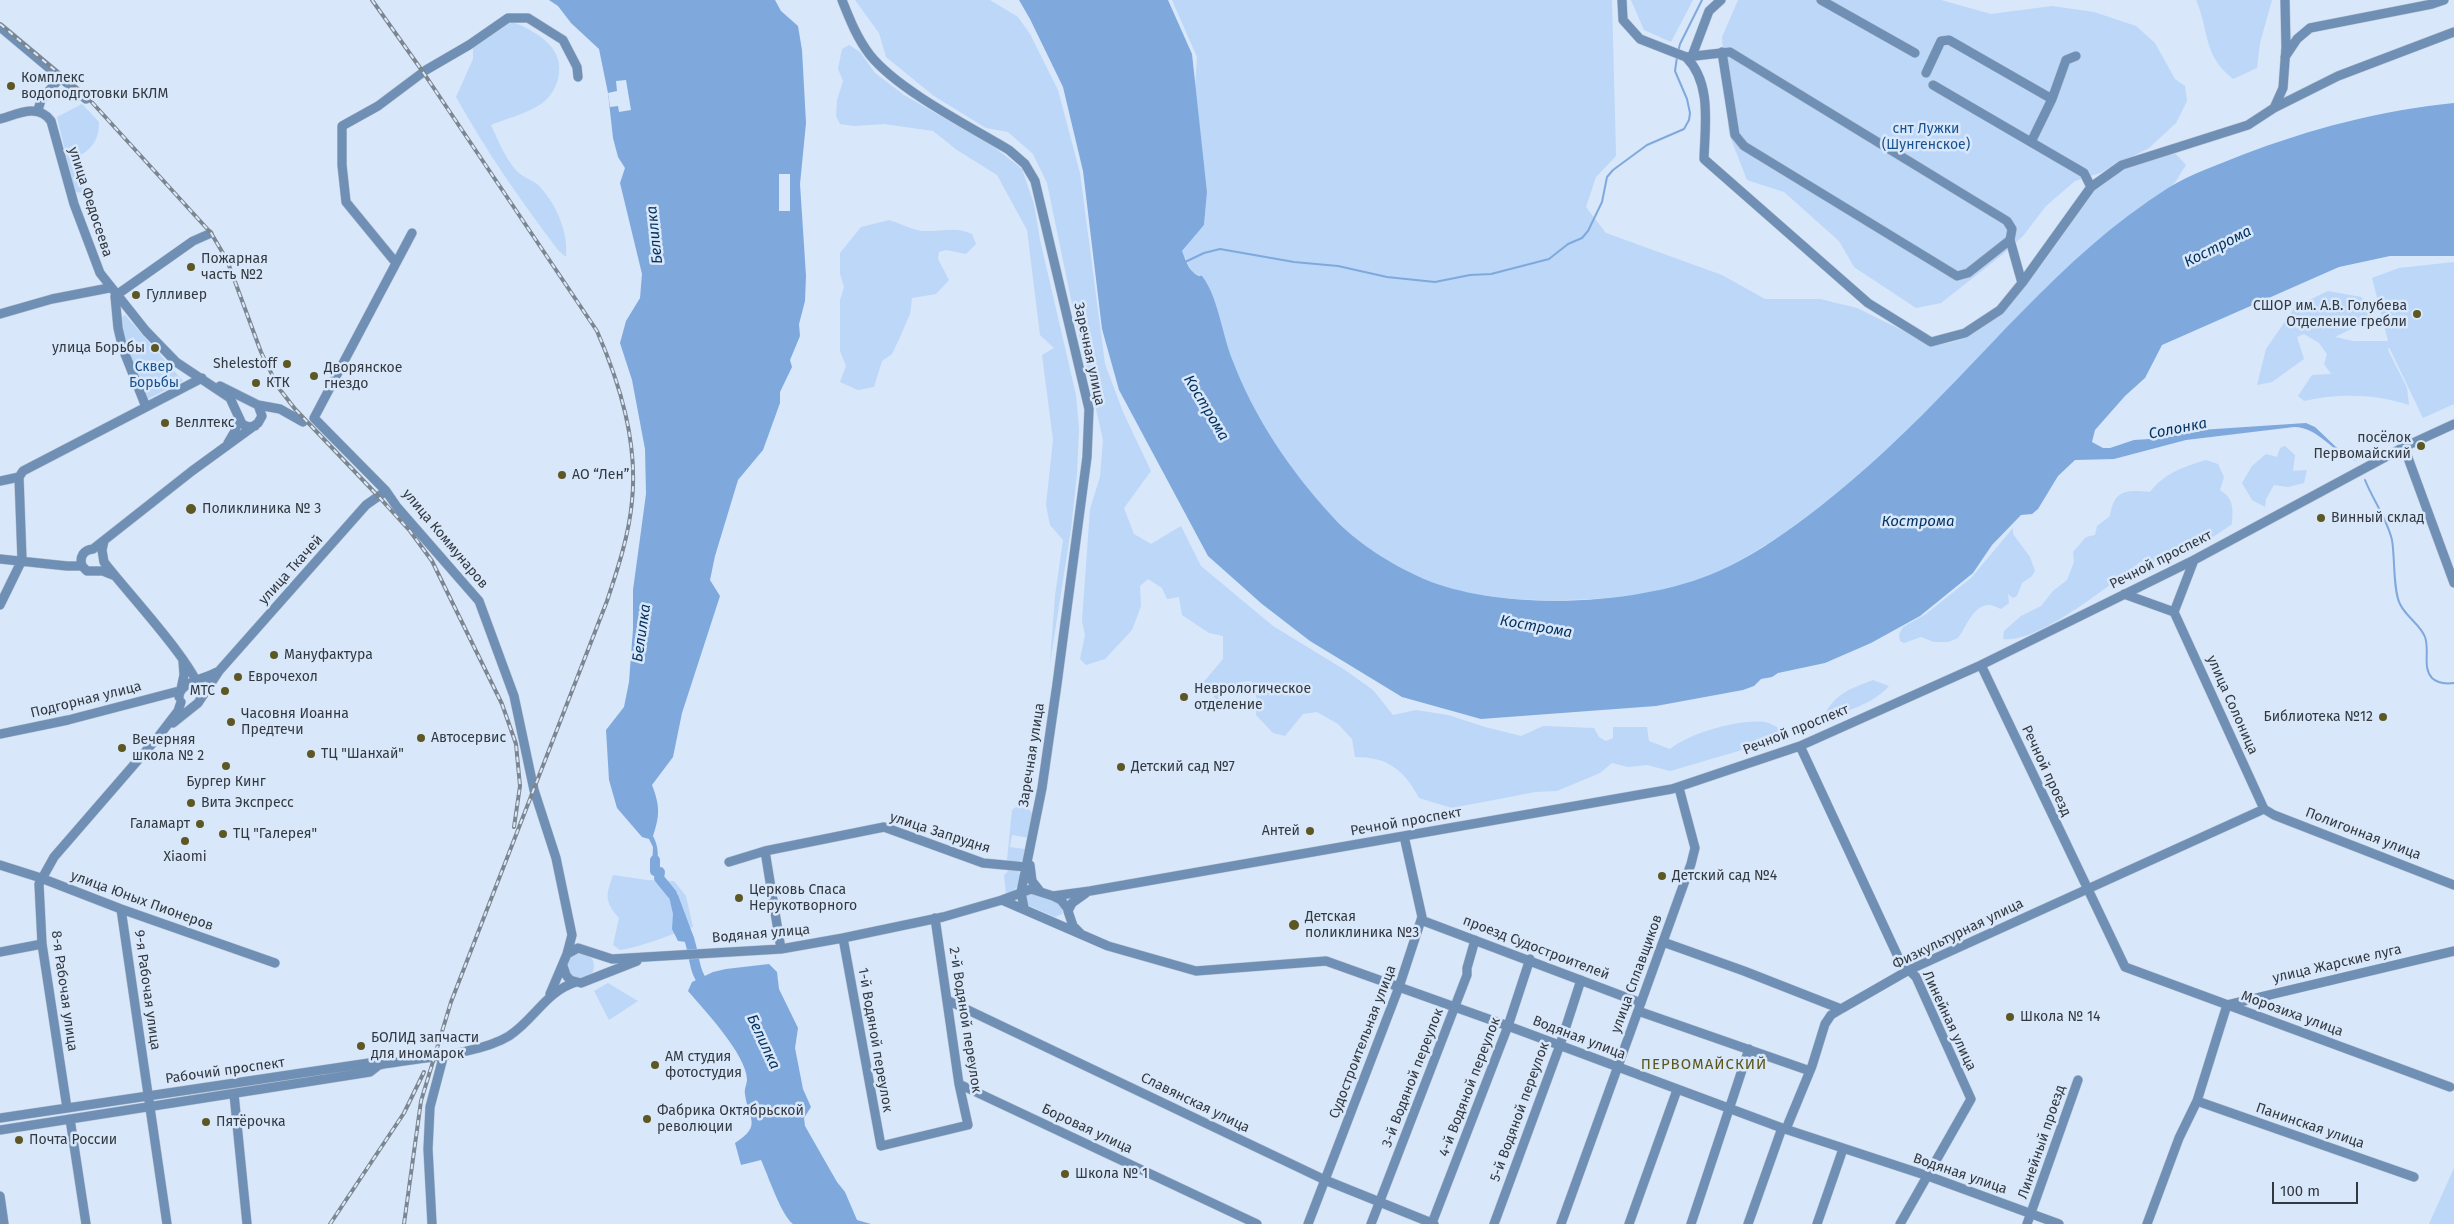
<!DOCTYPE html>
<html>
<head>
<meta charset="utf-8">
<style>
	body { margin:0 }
	#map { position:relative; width:2454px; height:1224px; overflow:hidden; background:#d8e7f9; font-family:"Fira Sans",sans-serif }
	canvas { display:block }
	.scale { position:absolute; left:2272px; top:1182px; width:86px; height:22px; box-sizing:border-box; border:2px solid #333940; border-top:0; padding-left:6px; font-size:15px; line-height:18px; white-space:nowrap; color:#333940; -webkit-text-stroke:4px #d8e7f9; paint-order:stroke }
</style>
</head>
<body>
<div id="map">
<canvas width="2454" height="1224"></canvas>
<div class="scale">100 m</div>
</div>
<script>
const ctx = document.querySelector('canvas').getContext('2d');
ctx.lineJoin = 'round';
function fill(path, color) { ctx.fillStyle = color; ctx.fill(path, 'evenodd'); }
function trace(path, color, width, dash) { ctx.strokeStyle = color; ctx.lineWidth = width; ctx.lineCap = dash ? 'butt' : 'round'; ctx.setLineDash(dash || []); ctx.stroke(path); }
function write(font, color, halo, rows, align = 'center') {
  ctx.font = font + ' "Fira Sans",sans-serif'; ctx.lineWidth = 5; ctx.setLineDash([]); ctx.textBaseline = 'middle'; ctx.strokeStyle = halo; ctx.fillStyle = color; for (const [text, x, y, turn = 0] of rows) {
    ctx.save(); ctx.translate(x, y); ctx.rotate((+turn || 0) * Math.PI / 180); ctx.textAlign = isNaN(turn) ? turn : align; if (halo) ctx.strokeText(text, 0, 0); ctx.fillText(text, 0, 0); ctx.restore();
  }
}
fill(new Path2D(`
	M855 0H990L1018 17 1030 34 1058 90 1080 173 1105 364 1123 412 1151 471 1124 508 1134 534 1151 544 1181 526 1201 566 1273 626 1345 670 1373 690 1393 715 1416 710 1448 715 1485 727 1521 736 1543 726 1594 728 1599 737 1606 741 1613 738V727H1647L1649 741 1670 749C1690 733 1739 719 1765 722 1771 723 1777 727 1783 731L1759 745 1670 771 1647 765 1628 767 1612 763 1600 773 1557 791 1535 792 1452 808 1419 798C1404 770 1388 757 1355 757L1352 739 1338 724 1317 712 1303 714 1285 736 1273 733 1256 715 1257 699 1251 681 1239 682 1217 701 1211 692 1202 684 1223 659V636L1209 633 1182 615 1179 597 1167 599 1162 588 1148 579 1140 586 1141 606 1132 630 1105 659 1086 665 1080 659 1085 635 1082 621 1090 509 1100 477 1103 440 1072 304 1047 183 1033 154 1008 132 986 128 934 96 886 57 879 33Z
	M1172 0H1612L1616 156 1596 177 1586 207 1606 233 1722 275 1765 299H1820L1857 308 1928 343C1988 354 2043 262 2072 221 2078 211 2085 198 2093 189 2111 172 2152 156 2176 154L2186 165C2181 172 2177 181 2171 187 2163 194 2152 199 2143 205 2131 214 2119 223 2107 233 2075 260 2045 289 2016 319 1926 410 1838 511 1722 570 1674 594 1614 599 1561 600 1517 601 1467 597 1425 580 1340 545 1278 463 1241 382 1226 348 1216 311 1203 277L1192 272 1182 251 1204 225 1207 192 1195 87 1197 57Z
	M1631 0H1693L1671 42 1644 30Z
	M1738 0H1941L1991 14 2052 6 2094 12 2136 26 2155 43 2175 79 2185 86 2187 101 2176 123 2149 148 2100 173 2075 181 2046 206 2023 236 2002 255 1941 303 1916 308 1854 267 1839 241 1784 192 1747 180 1729 134 1722 37Z
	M2196 0H2272L2260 43 2257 68 2233 79C2202 54 2210 32 2196 0Z
	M513 22C537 32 566 48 558 79 555 89 550 98 541 104 526 114 507 118 491 125 498 140 504 156 515 169 520 176 530 179 537 184 555 201 569 232 566 257L558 250C521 201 486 151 456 97L473 59V43L492 26Z
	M849 45 860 52 875 73 904 95 994 147 1022 169 1034 204 1040 240 1076 395 1079 429 1077 474 1071 529 1050 663 1055 596 1063 540 1050 525 1046 505 1053 440 1042 355 1054 348 1040 335 1027 230 997 175 957 150 933 131 884 124 854 126 840 124 836 116 837 100 843 81 838 69 842 49Z
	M82 104 99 122C99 139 93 148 78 157L85 193 75 192 57 117Z
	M889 220C899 223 912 230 922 231 940 232 955 226 972 234L976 244 966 254 946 250 939 252 938 259 949 280 936 294 912 298 910 314 900 337 892 354 882 361 874 387 858 390 840 382 846 366 840 351V300L844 287 840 274V253L861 227Z
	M2454 262V404L2423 418 2389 347 2388 350 2407 388 2409 405C2376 394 2338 393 2304 401L2298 396 2312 375 2331 374 2324 364 2327 354 2319 343 2304 334 2297 337 2304 359 2272 382 2257 385 2266 349 2295 307 2328 291 2361 297 2374 313 2361 324 2335 337 2353 341H2388L2372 278 2399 268Z
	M125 315 183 381 144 401 117 320Z
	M2285 446 2295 455 2293 471 2307 470 2304 483 2288 487 2274 485 2266 499 2265 507 2252 500 2242 483 2252 466 2266 454 2277 457 2280 448Z
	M2206 460 2218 464 2224 477 2220 490C2234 499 2233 508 2232 524 2207 542 2172 565 2140 562 2112 583 2038 644 2003 639L2004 631 2021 616 2041 606 2053 591 2067 580 2074 562 2073 552 2086 537 2095 535 2097 526 2110 516C2114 489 2127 490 2150 492 2165 473 2183 467 2206 460Z
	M2013 528V534L2030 557 2035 571 2032 576 2022 583 2017 596 2013 598 2008 594 2009 603 2001 609C1998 608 1993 605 1990 605 1973 604 1966 628 1958 638L1948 642H1934L1921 637 1904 643 1900 641 1899 634 1903 627 1926 614 1971 578Z
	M1873 680 1889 686C1873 704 1846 712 1823 718 1835 693 1848 690 1873 680Z
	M1016 807 1029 809 1034 816 1030 838 1012 835 1010 847 1025 849V859C1020 862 1012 864 1007 860L1012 810Z
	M1009 870 1018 871 1020 875C1019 886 1016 891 1006 893L1004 875Z
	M613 875 647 880 674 881 686 896 693 927C668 935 646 946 620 950L613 945 619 918C604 901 606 895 613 875Z
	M1030 891 1061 904 1063 909 1062 914 1055 917 1027 905 1025 897Z
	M568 966a13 13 0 1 1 26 0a13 13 0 1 1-26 0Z
	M608 983 638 1001 609 1020 594 991Z
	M2454 1168V1224H2429Z`), '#bcd7f8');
fill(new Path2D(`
	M549 0H775L781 11 798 26 802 50 806 123 800 184 806 276 805 301 799 324 800 336 790 360 792 367 780 392V403L763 450 738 480 715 556 710 580 720 596 682 713 673 757 652 785C660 806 660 815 653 836 659 847 659 858 655 871L652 867 653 847 649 839 642 837 617 808 609 780 606 730 624 707 629 682 633 629V590L646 494 645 449 632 380 620 343 626 321 640 298 642 274 620 183 625 168 618 157 613 138 608 93 599 49 571 23 558 6Z
	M1019 0H1168L1192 54 1207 192 1204 225 1182 251C1185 258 1188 268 1193 272 1203 281 1199 270 1206 282 1218 301 1223 336 1232 359 1254 417 1289 469 1331 515 1355 542 1392 565 1424 579 1502 612 1642 606 1719 571 1776 546 1843 490 1889 447 1981 362 2060 256 2168 188 2191 174 2217 165 2242 155 2310 129 2381 110 2454 103V256H2390L2339 267 2162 345 2145 378 2125 396 2095 430 2092 442 2103 448H2110L2134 440 2165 438 2185 431 2306 423 2315 427 2336 447 2356 461C2332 453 2319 427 2294 427L2186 440 2114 459 2075 460 2058 476 2038 509 2032 514 2021 515 1992 545 1973 573 1920 616 1871 643 1825 663 1778 673 1772 677 1761 679 1754 686 1743 690 1656 706 1481 719 1402 697 1310 641 1262 604 1208 556 1119 390 1102 329 1083 171 1063 87 1030 19Z
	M666 883 678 895 694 938 695 947 687 942 678 941 672 929 673 914Z
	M769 964 777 972 779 989 798 1028 795 1048 803 1089 811 1107 804 1118 805 1126 837 1182 845 1192 857 1220 871 1224H793C781 1215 768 1175 761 1160L741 1165 735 1143C763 1125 748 1119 745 1094 744 1089 747 1084 747 1079 746 1054 704 1010 688 991L692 982 713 972 726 969Z`), '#7fa9dc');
fill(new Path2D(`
	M626 80 631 110 619 112 618 106 610 107 608 93 617 91 616 81Z
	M779 174H790V211H779Z`), '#d8e7f9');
trace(new Path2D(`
	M1678 52 1680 44 1702 0
	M1185 262 1204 253 1220 249 1294 262 1338 266 1387 277 1435 282 1470 275 1491 274 1549 259 1568 244 1582 238 1588 231 1602 202 1607 177 1613 170 1647 145 1684 129 1689 120 1690 113 1687 99 1675 71 1677 57
	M2365 480C2373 500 2387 519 2392 540 2395 557 2393 591 2400 604 2406 617 2420 624 2425 637 2430 651 2422 667 2432 678 2438 684 2446 684 2454 683`), '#7fa9dc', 2);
trace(new Path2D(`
	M655 860V871L660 872 659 878 672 894
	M688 936C696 956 692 973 708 988`), '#7fa9dc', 10);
const minor = new Path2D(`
	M842 0C850 20 857 38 870 55 898 90 969 126 1009 150L1025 164 1035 181 1089 409 1087 457 1057 684 1042 788 1021 892 1024 908
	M1622 0 1623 20 1640 39 1686 57 1730 52 2007 221 2012 229 2010 240 2022 283
	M1821 0 1915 53
	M0 27 86 99
	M1722 52 1735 135 1744 146 1957 276 1968 273 2010 240
	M1692 56 1709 11 1721 0
	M1686 57C1712 83 1705 125 1704 159L1868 303 1931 342 1965 333 2000 310 2022 283 2091 187 2122 165 2248 125 2274 108 2283 88 2286 47 2285 0
	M2285 57 2297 39 2310 28 2432 4 2444 0
	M1926 73 1941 41 1949 40 2052 99 2031 142
	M1933 85 2084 173 2091 187
	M2052 99 2066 60 2076 56
	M2274 108 2338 76 2454 32
	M38 110 41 100 60 78
	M0 119C18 114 38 103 51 121L74 204 100 273 146 331 176 362 230 398 242 424 248 427 255 426
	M412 233 314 418 386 491 397 507 479 601 514 696 534 790 556 858 572 935 567 954
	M396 263 346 202 342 165V126L378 106 426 70 469 45 508 18H528L563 40 577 67 578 77
	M0 314 52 299 109 288
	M258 405 280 409 303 422
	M146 407 123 349 118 328 115 296 193 241 209 234
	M228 443 235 431 238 419
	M2404 447 2454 583
	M0 481 19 477 23 471 202 378
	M104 541 102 550 104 562C124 589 200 669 202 697
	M0 559 67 566H82L87 571H103L113 575
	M82 566C79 556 84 550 93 549L192 471 258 423 262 416 258 405 220 386
	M2124 594 2174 612
	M0 605 22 560 19 477
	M2174 612 2264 809
	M2174 612 2194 560
	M1981 665 2125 967 2450 1087
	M181 689 184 675 183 661
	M179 697C179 682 205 679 217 672
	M173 723 198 703 219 671 366 505 386 491
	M0 734 68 720 179 691
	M1800 746 1900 961 1916 977 1971 1099 1900 1224
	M2264 809 2274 815 2454 885
	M765 851 781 949
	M729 862 765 851 884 827 983 863 1026 867
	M0 865 41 878 121 909 275 963
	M1030 865 1032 881 1039 890
	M1053 896 1090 891 1672 789 1800 746 1981 665 2194 560 2404 447 2454 424
	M1002 900 1108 946 1196 971 1326 961 1508 1026 1782 1128 1928 1176 2059 1224
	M121 909 167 1224
	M1421 920 1641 1003
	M1080 933 1073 926 1068 911 1072 903 1086 893
	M843 938 881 1146 968 1125 959 1084 935 918
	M1663 942 1744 971 1841 1009 1909 970 2264 809
	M0 952 42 944
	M563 966 566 975 570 980 581 983 637 961
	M550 994 567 954 578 948 612 959 781 949 843 938 943 917 1002 900 1031 889 1053 896 1061 900 1068 909
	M947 1000 1325 1180 1434 1224
	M1638 1011 1810 1071
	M959 1084 1257 1224
	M234 1094 247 1224
	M2197 1101 2414 1177
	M67 1108 42 944 39 884 54 857 158 737 178 711 181 702
	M0 1118 369 1063 379 1065C416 1058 478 1055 509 1036 535 1019 545 992 576 982
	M70 1119 86 1224
	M1786 1129 1812 1066 1825 1024 1831 1015 1841 1009
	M0 1130 370 1072 379 1065
	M0 1196 4 1224
	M1432 1223 1508 1026 1530 959
	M432 1224 428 1149 430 1107 444 1054
	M1308 1224 1399 987 1422 917 1404 836
	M1371 1224 1467 975V968L1475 940
	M1494 1224 1560 1045 1581 980
	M1561 1224 1691 864 1695 848 1679 788
	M1629 1224 1677 1090
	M1691 1224 1749 1049
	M1748 1224 1782 1128
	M1817 1224 1843 1149
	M2027 1224 2078 1080
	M2147 1224 2179 1138 2197 1101 2227 1005 2454 951`);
trace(minor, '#b7c4d4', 10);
trace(minor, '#708fb4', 9);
const rail = new Path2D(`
	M372 0 423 72 597 331C620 384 638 442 632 501 629 535 618 568 607 601L451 1002 421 1101 404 1224
	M0 24 88 98 211 233 227 260 261 352 278 387 295 409 379 497 410 531 432 561 502 704 516 744 520 786 514 827
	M330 1224 404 1113 424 1072`);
trace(rail, '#7c8691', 4);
trace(rail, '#d8e7f9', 2, [5.5]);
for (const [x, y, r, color] of [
	[11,86,5,"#5c5723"],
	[191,267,5,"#5c5723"],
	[136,295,5,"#5c5723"],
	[2417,314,5,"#5c5723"],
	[155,348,5,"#5c5723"],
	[287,364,5,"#5c5723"],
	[314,376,5,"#5c5723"],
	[256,383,5,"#5c5723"],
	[165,423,5,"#5c5723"],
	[2421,446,5,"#5c5723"],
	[562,475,5,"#5c5723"],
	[191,509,6,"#5c5723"],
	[2321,518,5,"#5c5723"],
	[274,655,5,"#5c5723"],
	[238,677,5,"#5c5723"],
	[225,691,5,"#5c5723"],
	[1184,697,5,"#5c5723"],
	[2383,717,5,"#5c5723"],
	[231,722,5,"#5c5723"],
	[421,738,5,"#5c5723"],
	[122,748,5,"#5c5723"],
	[311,754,5,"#5c5723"],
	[226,766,5,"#5c5723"],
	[1121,767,5,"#5c5723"],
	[191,803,5,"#5c5723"],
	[200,824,5,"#5c5723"],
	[1310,831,5,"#5c5723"],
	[223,834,5,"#5c5723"],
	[185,841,5,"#5c5723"],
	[1662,876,5,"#5c5723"],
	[739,898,5,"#5c5723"],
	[1294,925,6,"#5c5723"],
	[2010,1017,5,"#5c5723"],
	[361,1046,5,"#5c5723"],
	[655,1065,5,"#5c5723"],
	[647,1119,5,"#5c5723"],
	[206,1122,5,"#5c5723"],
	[19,1140,5,"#5c5723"],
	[1065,1174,5,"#5c5723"]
]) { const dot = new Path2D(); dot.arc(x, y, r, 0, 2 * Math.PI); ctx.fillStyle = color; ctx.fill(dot); trace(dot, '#d8e7f9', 2); }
write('14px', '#333940', '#d8e7f9', [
	["Комплекс",21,78],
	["водоподготовки БКЛМ",21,94],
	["Пожарная",201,259],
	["часть №2",201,275],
	["Гулливер",146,295],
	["СШОР им. А.В. Голубева",2407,306,"right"],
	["Отделение гребли",2407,322,"right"],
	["улица Борьбы",145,348,"right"],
	["Shelestoff",277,364,"right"],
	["Дворянское",324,368],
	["гнездо",324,384],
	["КТК",266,383],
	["Веллтекс",175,423],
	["посёлок",2411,438,"right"],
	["Первомайский",2411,454,"right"],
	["АО “Лен”",572,475],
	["Поликлиника № 3",202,509],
	["Винный склад",2331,518],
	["Мануфактура",284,655],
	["Еврочехол",248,677],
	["Неврологическое",1194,689],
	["отделение",1194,705],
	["МТС",215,691,"right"],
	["Часовня Иоанна",241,714],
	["Предтечи",241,730],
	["Библиотека №12",2373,717,"right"],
	["Автосервис",431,738],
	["Вечерняя",132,740],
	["школа № 2",132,756],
	["ТЦ \"Шанхай\"",321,754],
	["Детский сад №7",1131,767],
	["Бургер Кинг",226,782,"center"],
	["Вита Экспресс",201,803],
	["Галамарт",190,824,"right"],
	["Антей",1300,831,"right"],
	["ТЦ \"Галерея\"",233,834],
	["Xiaomi",185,857,"center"],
	["Детский сад №4",1672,876],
	["Церковь Спаса",749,890],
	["Нерукотворного",749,906],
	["Детская",1305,917],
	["поликлиника №3",1305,933],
	["Школа № 14",2020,1017],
	["БОЛИД запчасти",371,1038],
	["для иномарок",371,1054],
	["АМ студия",665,1057],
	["фотостудия",665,1073],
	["Фабрика Октябрьской",657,1111],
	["революции",657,1127],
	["Пятёрочка",216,1122],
	["Почта России",29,1140],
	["Школа № 1",1075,1174]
], 'left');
write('14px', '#18528f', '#d8e7f9', [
	["снт Лужки",1926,129],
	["(Шунгенское)",1926,145],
	["Сквер",154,367],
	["Борьбы",154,383]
]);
write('14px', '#333940', '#d8e7f9', [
	["улица Федосеева",90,202,72],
	["Заречная улица",1089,354,78],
	["улица Коммунаров",445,539,50],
	["Речной проспект",2161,560,-27],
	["улица Ткачей",291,570,-48],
	["Подгорная улица",86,700,-14],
	["улица Солоница",2232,705,66],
	["Речной проспект",1796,730,-22],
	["Заречная улица",1032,755,-81],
	["Речной проезд",2046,771,65],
	["Речной проспект",1406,822,-10],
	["улица Запрудня",940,833,18],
	["Полигонная улица",2363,834,21],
	["улица Юных Пионеров",142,901,20],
	["Водяная улица",761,934,-5],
	["Физкультурная улица",1958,934,-26],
	["проезд Судостроителей",1536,948,21],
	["улица Жарские луга",2337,964,-13],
	["улица Сплавщиков",1637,974,-70],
	["9-я Рабочая улица",147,990,82],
	["8-я Рабочая улица",64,991,82],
	["Морозиха улица",2292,1014,20],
	["2-й Водяной переулок",965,1020,81],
	["Линейная улица",1949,1021,65],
	["Водяная улица",1579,1038,21],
	["1-й Водяной переулок",875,1040,80],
	["Судостроительная улица",1363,1042,-69],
	["Рабочий проспект",225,1071,-8],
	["3-й Водяной переулок",1413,1078,-69],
	["4-й Водяной переулок",1470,1087,-69],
	["Славянская улица",1195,1103,26],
	["5-й Водяной переулок",1520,1112,-70],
	["Панинская улица",2310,1126,19],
	["Боровая улица",1087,1129,25],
	["Линейный проезд",2042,1142,-71],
	["Водяная улица",1960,1174,19]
]);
write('italic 15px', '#02305d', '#d8e7f9', [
	["Белилка",655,235,-96],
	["Кострома",2218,247,-27],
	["Кострома",1206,408,59],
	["Солонка",2178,429,-11],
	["Кострома",1918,522],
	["Кострома",1536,627,10],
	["Белилка",642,633,-82],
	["Белилка",763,1042,65]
]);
ctx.letterSpacing = '1px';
write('15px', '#5d571a', '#d8e7f9', [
	["ПЕРВОМАЙСКИЙ",1704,1065]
]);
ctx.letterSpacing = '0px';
</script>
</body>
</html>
